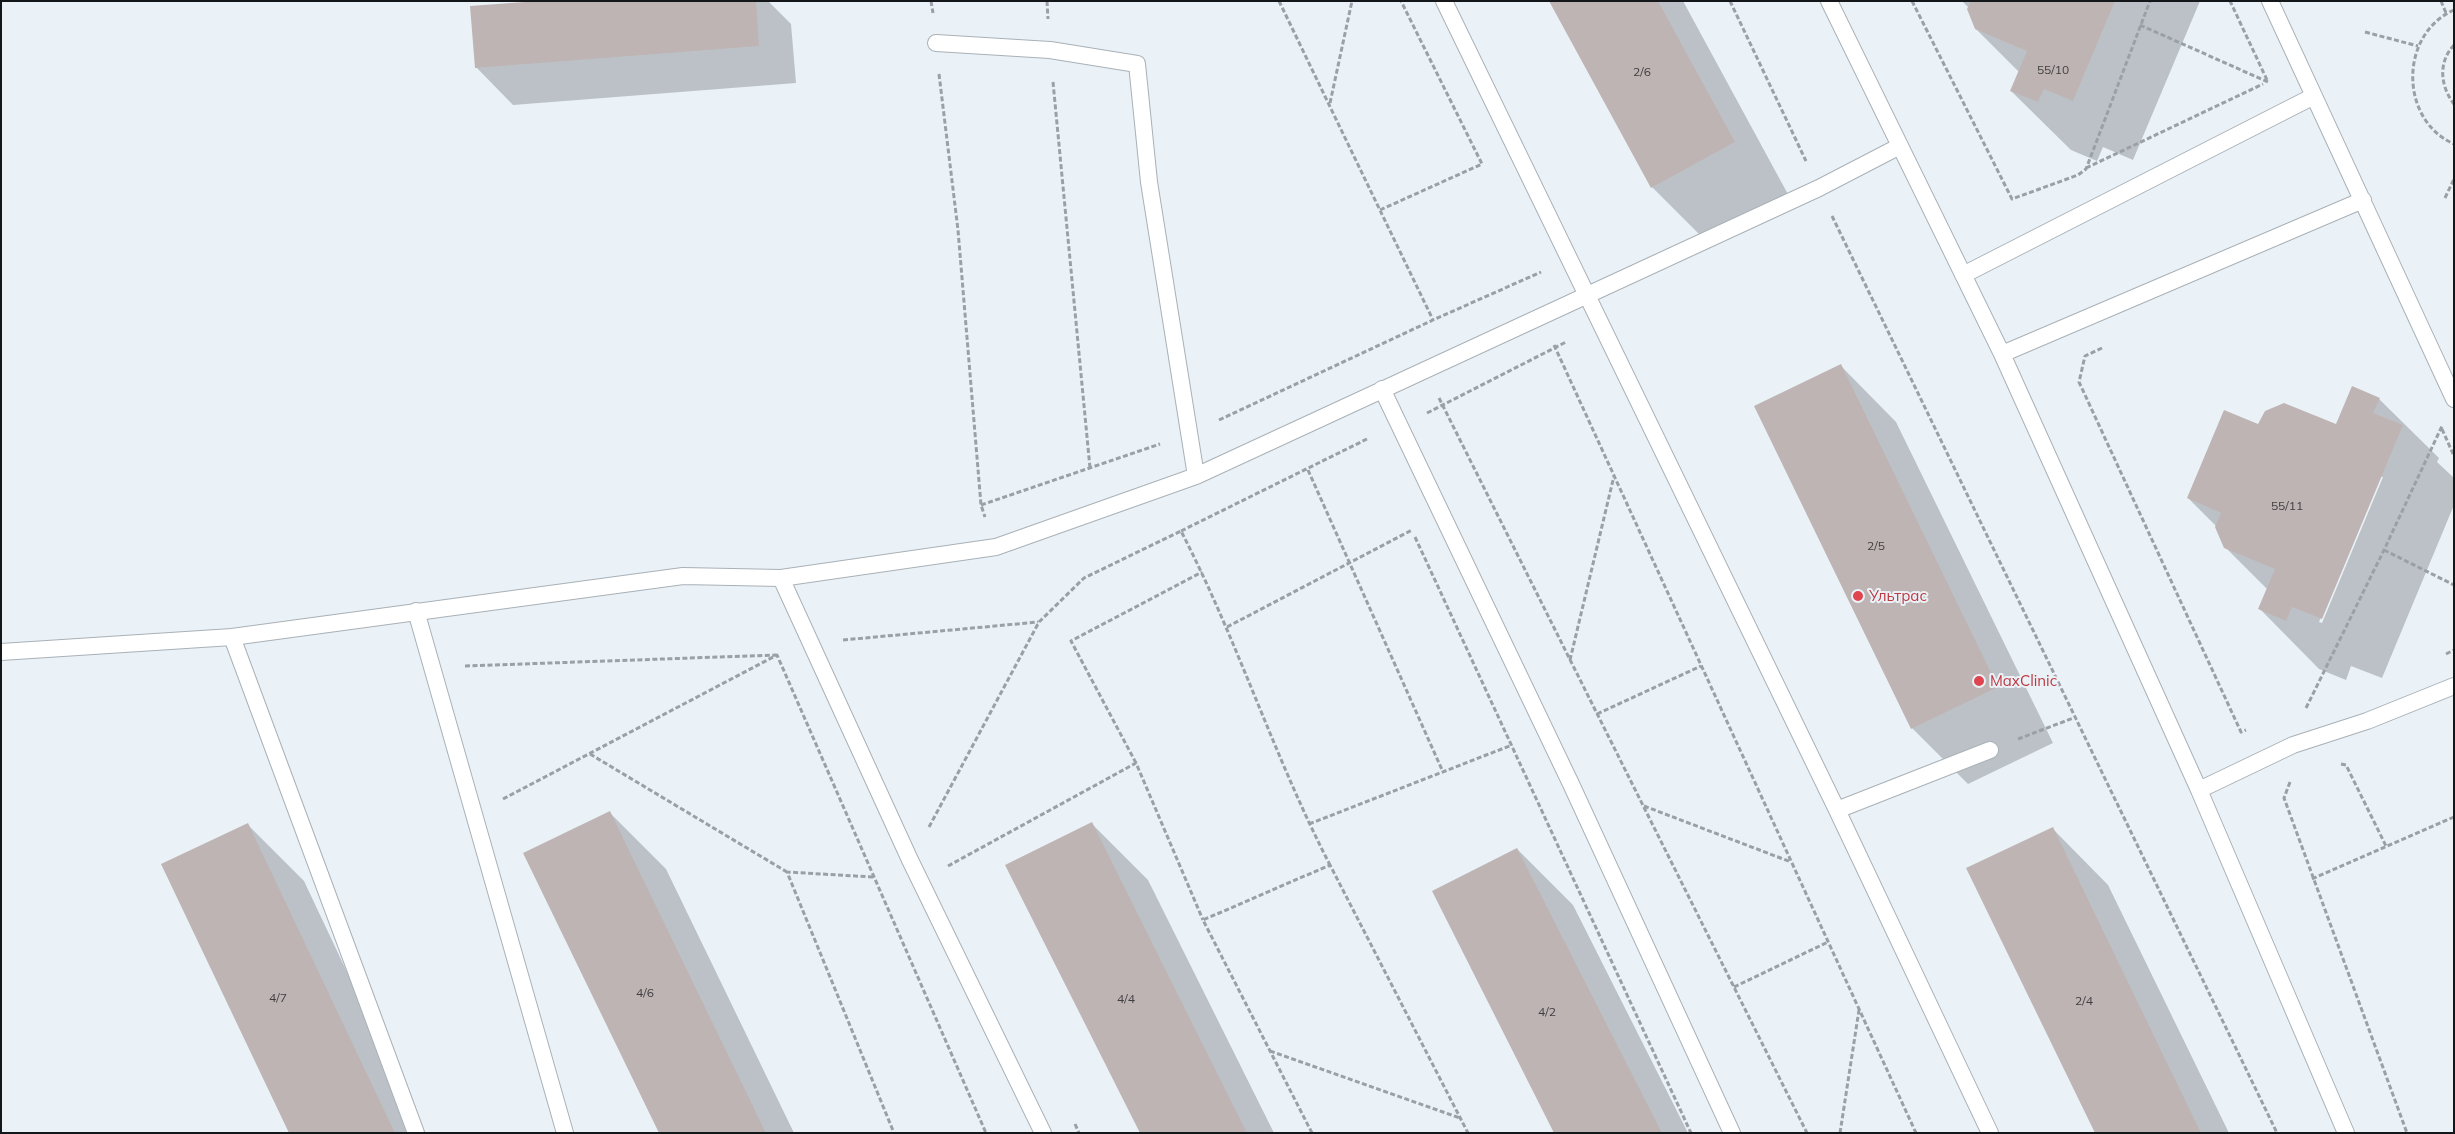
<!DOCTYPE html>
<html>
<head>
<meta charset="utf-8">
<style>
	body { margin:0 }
	#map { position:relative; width:2455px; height:1134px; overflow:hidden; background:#eaf2f8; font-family:Mulish,sans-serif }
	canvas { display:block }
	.frame { position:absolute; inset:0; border:2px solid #141719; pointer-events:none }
</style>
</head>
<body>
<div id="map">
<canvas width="2455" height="1134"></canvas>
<div class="frame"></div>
</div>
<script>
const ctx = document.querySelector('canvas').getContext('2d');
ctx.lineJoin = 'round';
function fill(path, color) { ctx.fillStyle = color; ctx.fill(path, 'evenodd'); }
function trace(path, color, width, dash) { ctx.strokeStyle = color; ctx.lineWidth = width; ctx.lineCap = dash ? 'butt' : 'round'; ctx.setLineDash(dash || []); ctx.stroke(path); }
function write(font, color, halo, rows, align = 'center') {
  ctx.font = font + ' Mulish,sans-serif'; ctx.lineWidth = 4; ctx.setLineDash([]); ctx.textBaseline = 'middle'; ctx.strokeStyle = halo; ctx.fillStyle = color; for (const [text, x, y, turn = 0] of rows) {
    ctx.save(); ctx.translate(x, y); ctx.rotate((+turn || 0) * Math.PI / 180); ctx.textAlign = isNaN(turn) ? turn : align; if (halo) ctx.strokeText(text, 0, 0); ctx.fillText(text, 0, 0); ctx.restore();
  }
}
fill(new Path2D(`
	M554 1H768L791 24 796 83 513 105 476 67Z
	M1551 1H1683L1790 198 1708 243 1652 187Z
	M1962 1H2200L2133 160 2103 147 2097 161 2071 150 2011 91 2019 72 1976 29 1969 8Z
	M1840 365 1896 422 2053 743 1968 784 1912 728Z
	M2379 399 2439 458 2437 462 2454 478V505L2382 678 2351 666 2346 680 2319 669 2260 609 2268 590 2225 547 2217 527 2188 498 2259 426H2336ZM2380 477H2383L2322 623 2319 622Z
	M610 813 666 869 794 1133H661Z
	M1092 824 1148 880 1274 1133H1141Z
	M248 825 304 881 423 1133H290Z
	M2052 828 2108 885 2229 1133H2096Z
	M1517 849 1573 905 1688 1133H1556Z`), '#0003');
fill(new Path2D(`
	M538 1H756L759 46 475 68 470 6Z
	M1549 1H1658L1735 142 1651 188Z
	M1971 1H2115L2073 101 2044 89 2038 102 2010 91 2027 51 1975 29 1967 9Z
	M1841 364 1998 687 1911 729 1754 406Z
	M2352 386 2380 398 2373 413 2403 425 2322 619 2292 607 2286 621 2258 609 2275 569 2224 548 2215 527 2221 513 2187 498 2224 410 2258 424 2265 411 2284 403 2336 424Z
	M610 811 766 1133H659L523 853Z
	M1092 822 1247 1133H1140L1005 865Z
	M248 823 395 1133H289L161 864Z
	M2053 827 2201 1133H2095L1966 868Z
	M1517 848 1662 1133H1554L1432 891Z`), '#beb4b3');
const lane = new Path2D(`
	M1444 1 1837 810 1990 1133
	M1829 1 2002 354 2199 790 2293 745 2367 721 2454 686
	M2270 1 2454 399
	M936 43 1050 50 1137 64 1149 182 1196 476
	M1963 275 2314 96
	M2002 354 2363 200
	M1382 389 1571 784 1732 1133
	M781 578 910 860 1043 1133
	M416 611 565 1133
	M1 652 232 637
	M2199 790 2346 1133
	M1837 810 1990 750
	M416 1133 232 637 683 576 781 578 996 547 1196 476 1819 188 1900 146`);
trace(lane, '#a9b1b7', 18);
trace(new Path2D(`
	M931 1 933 13
	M1047 1 1048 19
	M1279 1 1433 320
	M1730 1 1806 161
	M1912 1 2012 199 2078 175 2086 169 2150 1
	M2441 1 2446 13
	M2454 10C2399 34 2399 120 2454 144
	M2140 25 2268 82 2230 1
	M2365 32 2418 46
	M2454 45C2438 62 2440 86 2454 104
	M939 74 958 230 981 505 985 517
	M1053 82 1090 468
	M1330 103 1352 1
	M2086 168 2263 84
	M2445 198 2454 179
	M1380 210 1482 164 1401 1
	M1832 216 2277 1133
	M1554 345 1916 1133
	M2102 348 2085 356 2079 382 2241 732 2246 730
	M1439 398 1807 1133
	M1427 413 1566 342
	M1219 420 1433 320 1541 272
	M2442 429 2454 456
	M1308 470 1443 772
	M981 505 1160 444
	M1181 531 1369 438
	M1415 537 1691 1133
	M2384 550 2454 585
	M1227 627 1412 530
	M843 640 1038 622
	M2446 654 2454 650
	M1570 660 1614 476
	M465 666 776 655
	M2306 708 2384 550 2442 426
	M1597 714 1701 666
	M2018 739 2076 717
	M590 754 787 872
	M1136 763 1071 641 1202 572
	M2341 764 2346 765 2386 846
	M2290 782 2284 798 2407 1133
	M503 799 777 655 986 1133
	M1644 806 1791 862
	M1309 824 1512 745
	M929 827 1039 622 1084 578 1181 531C1237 639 1274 757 1330 865
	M948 866 1136 763 1203 920
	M873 877 787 872 894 1133
	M2312 879 2454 817
	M1734 987 1828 942
	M1270 1051 1460 1118
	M1075 1124 1079 1133
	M1312 1133 1203 920 1330 865 1468 1133
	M1840 1133 1859 1010`), '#9aa0a5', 3, [5, 2.5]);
trace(lane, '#fff', 16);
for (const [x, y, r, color] of [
	[1858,596,6,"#e0444e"],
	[1979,681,6,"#e0444e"]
]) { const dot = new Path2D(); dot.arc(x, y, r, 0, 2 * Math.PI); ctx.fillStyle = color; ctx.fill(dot); trace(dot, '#eaf2f8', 2); }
write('12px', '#3e3e40', null, [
	["55/10",2053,70],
	["2/6",1642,72],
	["55/11",2287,506],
	["2/5",1876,546],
	["4/6",645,993],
	["4/7",278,998],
	["4/4",1126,999],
	["2/4",2084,1001],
	["4/2",1547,1012]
]);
write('15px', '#be3a42', '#eaf2f8', [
	["Ультрас",1869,596],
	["MaxClinic",1990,681]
], 'left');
</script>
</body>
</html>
